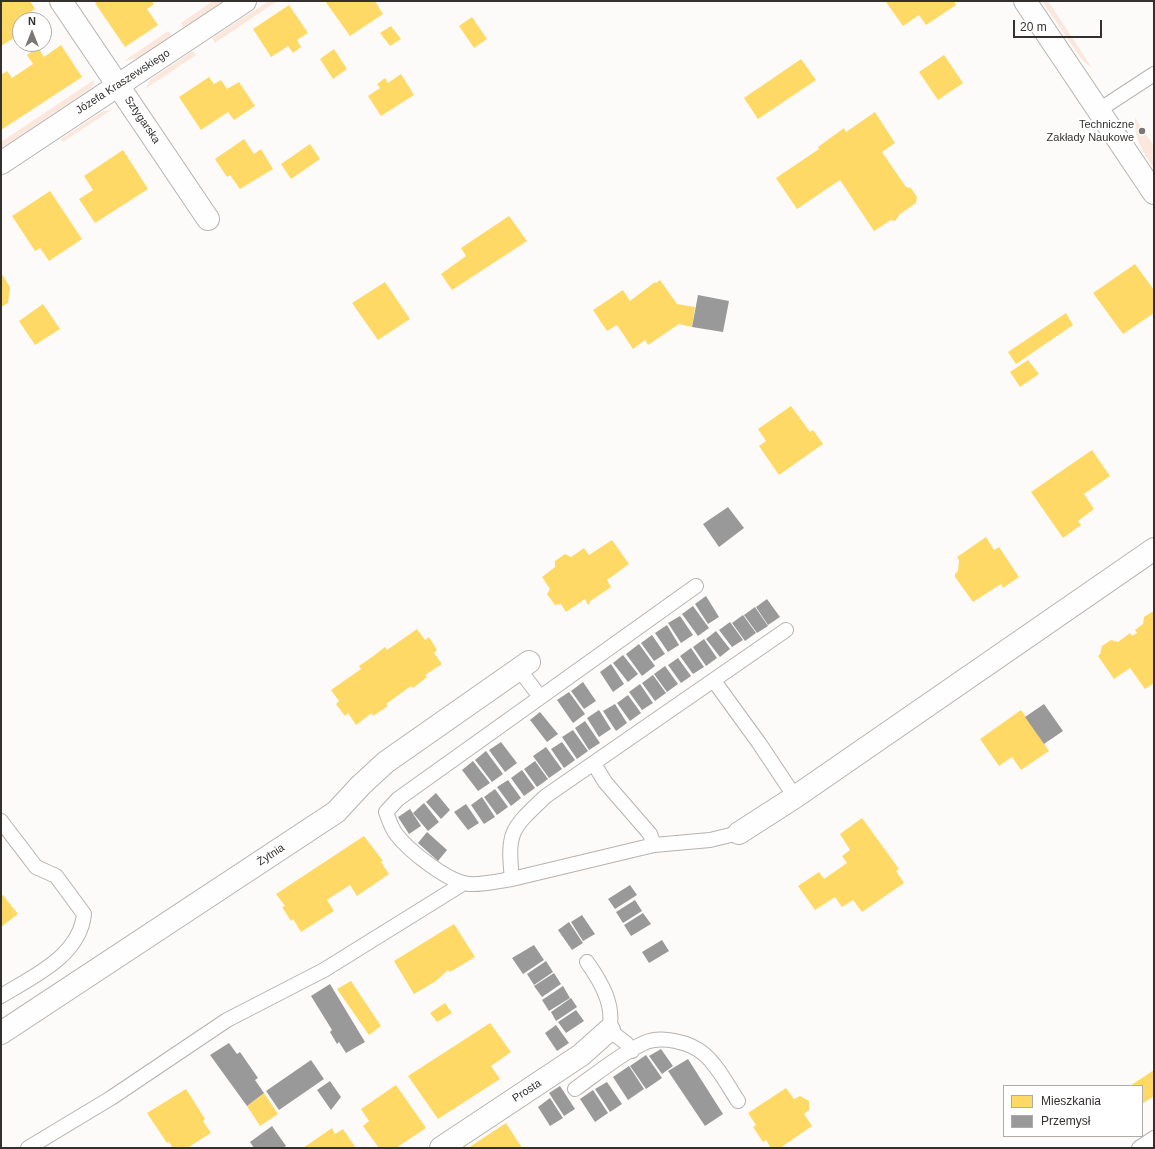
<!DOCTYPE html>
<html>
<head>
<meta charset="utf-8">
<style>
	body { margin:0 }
	#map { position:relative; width:1155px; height:1149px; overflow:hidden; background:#fdfbf9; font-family:Arial,sans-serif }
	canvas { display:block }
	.frame { position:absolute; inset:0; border:2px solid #33302e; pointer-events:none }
	.legend { position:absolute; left:1003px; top:1085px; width:140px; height:52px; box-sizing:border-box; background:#fff; border:1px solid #adacab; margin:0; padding:5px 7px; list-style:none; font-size:12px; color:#33302e }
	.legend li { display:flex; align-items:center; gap:8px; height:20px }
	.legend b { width:20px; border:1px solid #adacab }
	.north { position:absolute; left:12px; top:12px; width:40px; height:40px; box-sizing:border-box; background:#fff; border:1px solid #adacab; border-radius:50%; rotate:0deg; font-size:11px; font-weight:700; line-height:16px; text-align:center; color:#33302e }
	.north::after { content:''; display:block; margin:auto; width:14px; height:18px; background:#7a7775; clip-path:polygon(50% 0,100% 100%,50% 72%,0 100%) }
	.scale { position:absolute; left:1013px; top:20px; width:89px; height:18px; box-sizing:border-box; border:2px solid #33302e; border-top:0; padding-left:5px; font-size:12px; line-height:14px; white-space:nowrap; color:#33302e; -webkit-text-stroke:3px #fff; paint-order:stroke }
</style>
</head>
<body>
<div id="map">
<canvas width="1155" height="1149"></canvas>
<div class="frame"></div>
<ul class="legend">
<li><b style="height:11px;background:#ffd966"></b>Mieszkania</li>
<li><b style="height:11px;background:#999"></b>Przemysł</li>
</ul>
<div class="north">N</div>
<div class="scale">20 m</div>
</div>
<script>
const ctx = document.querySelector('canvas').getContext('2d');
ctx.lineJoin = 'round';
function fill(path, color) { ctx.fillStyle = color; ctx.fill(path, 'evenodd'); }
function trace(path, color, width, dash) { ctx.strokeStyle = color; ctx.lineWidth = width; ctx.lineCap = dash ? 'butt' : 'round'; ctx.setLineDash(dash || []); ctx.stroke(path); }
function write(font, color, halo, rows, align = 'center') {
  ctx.font = font + ' Arial,sans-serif'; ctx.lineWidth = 4; ctx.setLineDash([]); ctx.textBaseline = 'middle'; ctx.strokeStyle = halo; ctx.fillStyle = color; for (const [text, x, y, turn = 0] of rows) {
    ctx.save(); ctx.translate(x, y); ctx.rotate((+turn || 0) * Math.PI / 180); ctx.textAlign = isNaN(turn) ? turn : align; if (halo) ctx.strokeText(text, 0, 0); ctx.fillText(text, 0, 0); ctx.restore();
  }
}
fill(new Path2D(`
	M213 1H223L184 27 181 23Z
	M269 1H277L215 43 212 38Z
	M1042 1H1048L1092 68 1082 60Z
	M168 31 172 35 138 58 124 61Z
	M193 51 196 55 145 89 151 79Z
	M94 80V84L90 89 1 148V142Z
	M111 110 63 142 61 139 103 111Z
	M1135 118 1154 146V168C1143 152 1134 139 1135 118Z`), '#fbe7db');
fill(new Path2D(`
	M1 1H30L35 9 30 12 35 20H20V34L1 46Z
	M98 1H152L154 4 147 9 158 25 125 47 95 3Z
	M325 1H375L383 14 350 36Z
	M888 1H954L956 5 926 25 919 15 903 26 886 2Z
	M289 5 308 33 297 40 301 47 293 53 288 46 271 57 253 29Z
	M472 17 487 39 474 48 459 26Z
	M391 26 401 39 390 46 380 33Z
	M61 45 82 77 1 130V75L7 71 12 78 33 64 27 55 38 47 44 57Z
	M334 49 347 69 333 79 320 59Z
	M944 55 963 83 938 100 919 72Z
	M801 59 816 80 758 119 744 98Z
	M401 74 414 95 381 116 368 96 380 88 377 84 385 78 388 83Z
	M209 77 214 84 221 80 227 89 239 82 255 106 234 120 228 112 201 130 179 97Z
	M875 112 895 143 882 152 906 187 911 188 917 197 916 203 900 214 895 221 891 220 874 231 840 180 797 209 776 178 819 149 818 147 844 128 846 132Z
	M244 139 254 154 261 149 273 169 240 189 230 175 227 177 215 159Z
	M310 144 320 159 291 179 281 164Z
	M123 150 148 189 95 223 79 199 93 190 84 176Z
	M50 191 82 239 49 261 40 248 35 251 12 216Z
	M509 216 527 241 452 290 441 274 466 256 461 248Z
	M1135 264 1154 290V313L1123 334 1093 293Z
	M1 273 10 287 8 303 1 307Z
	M660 280 677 304 695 307 692 327 679 324 648 345 645 340 633 349 617 325 607 331 593 310 623 290 630 301 655 282 656 283Z
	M385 282 410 319 378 340 352 303Z
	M43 304 60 329 35 345 19 321Z
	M1066 313 1073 325 1016 364 1008 352Z
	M1028 360 1039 374 1020 387 1010 372Z
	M791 406 810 432 813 430 823 444 779 475 759 446 766 441 758 429Z
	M1092 450 1110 476 1084 494 1094 509 1078 521 1081 525 1063 538 1031 492Z
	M986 537 994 550 999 547 1019 577 1003 588 1001 584 973 602 955 577V574L958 571 959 560 957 557Z
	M612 540 629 564 607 580 611 587 589 602 590 603 588 605 585 599 566 612 561 604 555 605 547 594 550 589 542 577 555 567V561L565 554 571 557 584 548 589 555Z
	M1152 612H1154V683L1145 689 1130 668 1114 679 1098 656 1100 654 1102 646 1111 640 1118 642 1130 633 1132 636 1137 633 1135 630 1143 624 1144 617Z
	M417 629 425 640 429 637 437 650 434 653 442 664 425 675 427 677 413 688 411 686 386 704 388 706 373 716 372 713 356 725 348 713 345 716 336 704 339 701 331 690 361 669 359 666 372 657 385 647 387 650Z
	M1021 710 1049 751 1021 770 1012 757 999 766 980 739Z
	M862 818 899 869 896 871 904 883 862 912 853 900 842 907 835 897 815 910 798 886 819 872 824 879 847 863 842 856 850 850 840 834Z
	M364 836 383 861 381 862 389 874 357 896 350 885 339 892 327 900 334 911 301 932 293 919 291 921 282 907 285 906 276 894Z
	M3 895 18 914 1 927V897Z
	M454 924 475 957 450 972 448 970 436 981 414 994 394 961Z
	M351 981 381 1026 369 1035 337 989Z
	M445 1003 452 1013 437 1022 430 1013Z
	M490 1023 511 1052 491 1066 500 1079 438 1119 408 1076Z
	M1154 1070V1096L1142 1104V1086H1130Z
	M396 1085 426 1128 396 1148H379L363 1126 369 1121 361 1109Z
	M786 1088 794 1099 800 1096 809 1101V1110L804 1114 812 1126 780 1148H771L766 1140 763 1142 753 1127 756 1125 748 1113Z
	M186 1089 205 1119 203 1121 211 1133 187 1148H173L169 1142 167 1143 147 1113Z
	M264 1093 278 1114 260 1126 247 1106Z
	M506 1123 522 1148H468Z
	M332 1128 335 1134 343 1129 356 1148H303Z`), '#ffd966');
fill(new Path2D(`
	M698 295 729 301 723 332 692 327Z
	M728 507 744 528 719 547 703 524Z
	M706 596 719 617 708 624 695 604Z
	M767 599 780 617 768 625 756 607Z
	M693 606 709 628 698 636 682 614Z
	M755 607 768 626 757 633 744 615Z
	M743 615 756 633 745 641 732 623Z
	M680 616 693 635 681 643 668 623Z
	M730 622 743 640 732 647 719 630Z
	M667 625 679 645 668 652 655 633Z
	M716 631 730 649 720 657 706 639Z
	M652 635 665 654 654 661 641 643Z
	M704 639 717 658 706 666 693 647Z
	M639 644 655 666 642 676 626 654Z
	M691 648 704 667 693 674 680 656Z
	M623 655 638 674 628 682 613 663Z
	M678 658 691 676 681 683 668 665Z
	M611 664 624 684 613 692 600 672Z
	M665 666 678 684 667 692 654 674Z
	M653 675 666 693 655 701 642 683Z
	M583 682 596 701 584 709 571 691Z
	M640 684 653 703 642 710 629 692Z
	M569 692 585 714 573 723 557 700Z
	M628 695 641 713 630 721 617 703Z
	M615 704 627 723 616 731 603 711Z
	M1044 704 1063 731 1044 744 1025 717Z
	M599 710 611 729 599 737 587 718Z
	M540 712 558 734 547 742 530 720Z
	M585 721 600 743 589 750 575 728Z
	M573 730 588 751 577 759 562 737Z
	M501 742 517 763 505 772 489 750Z
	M562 742 575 760 564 768 551 749Z
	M546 747 562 769 549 778 533 756Z
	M486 751 503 774 492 782 475 760Z
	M473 761 490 783 478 791 462 770Z
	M535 761 548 779 537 787 524 769Z
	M522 770 535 788 524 796 511 778Z
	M508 780 521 798 511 806 497 787Z
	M495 789 508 807 497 815 484 797Z
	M436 793 450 810 441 819 426 802Z
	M482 797 495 817 484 824 471 805Z
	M424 803 439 822 428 831 413 813Z
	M466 804 479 823 468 830 454 812Z
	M410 809 421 826 409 834 398 817Z
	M427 832 447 850 438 861 418 843Z
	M630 885 637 895 615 909 608 899Z
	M635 900 642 911 623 923 616 912Z
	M643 913 651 924 631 936 624 925Z
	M582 915 595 934 583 941 571 922Z
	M569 922 583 943 572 950 558 930Z
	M662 940 669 951 649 963 642 952Z
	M534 945 544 960 523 974 512 958Z
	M546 961 553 972 534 985 527 974Z
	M554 973 561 984 542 997 534 986Z
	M330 984 365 1042 346 1053 339 1042 337 1044 330 1032 332 1030 311 996Z
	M563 986 570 998 549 1011 542 1000Z
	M571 998 577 1007 556 1021 551 1012Z
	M576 1010 584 1021 566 1033 558 1022Z
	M556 1025 569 1043 557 1051 545 1033Z
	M229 1043 237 1054 240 1052 258 1078 255 1080 264 1093 247 1106 210 1055Z
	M661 1049 673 1066 662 1074 649 1056Z
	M646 1055 662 1078 646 1089 630 1066Z
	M688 1059 723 1114 705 1126 668 1071Z
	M311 1060 324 1079 279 1110 266 1091Z
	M629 1066 644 1089 628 1100 613 1077Z
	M330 1081 341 1097 331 1110 317 1090Z
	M607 1082 622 1104 610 1112 595 1089Z
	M560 1086 575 1109 564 1116 549 1093Z
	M593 1090 608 1113 595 1122 580 1099Z
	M550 1098 563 1118 550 1126 538 1107Z
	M272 1126 286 1146 283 1148H254L250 1142Z`), '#999');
const service = new Path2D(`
	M1099 110 1154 74
	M696 586 398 799 386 812C389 820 391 827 396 834 409 851 448 882 469 884 482 885 499 881 512 879 507 831 511 829 546 796L786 630
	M519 669 540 697
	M714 681 759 743 795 797
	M594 764 605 782 650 834 654 845
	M1 821 36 867 56 876 84 914C80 956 32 977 1 996
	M512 879 654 845 710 840 739 833
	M587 962C601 982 615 1005 609 1030L626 1043 632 1051
	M575 1089C595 1075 623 1052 644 1043 661 1035 690 1042 704 1054 718 1066 728 1086 738 1101
	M28 1148 111 1098 227 1020 324 970 464 883
	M1139 1148 1154 1138`);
const minor = new Path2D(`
	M61 1 208 219
	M1025 1 1154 193
	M1 163 245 1
	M739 833 795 797 1154 549
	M1 1033 336 812 361 785 386 762 529 662
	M441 1148 581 1055 609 1030`);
trace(service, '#b5b3b1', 16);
trace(minor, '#b5b3b1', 24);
trace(service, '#fffefe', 14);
trace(minor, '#fffefe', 22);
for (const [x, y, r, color] of [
	[1142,131,4,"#7a7775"]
]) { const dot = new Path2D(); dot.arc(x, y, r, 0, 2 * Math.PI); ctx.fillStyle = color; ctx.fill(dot); trace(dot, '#fff', 1.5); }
write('11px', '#33302e', '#fff', [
	["Józefa Kraszewskiego",123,82,-33],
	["Sztygarska",142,120,56],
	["Żytnia",271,855,-33],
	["Prosta",527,1091,-33]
]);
write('11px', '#33302e', '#fff', [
	["Techniczne",1134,125],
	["Zakłady Naukowe",1134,138]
], 'right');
</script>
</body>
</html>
